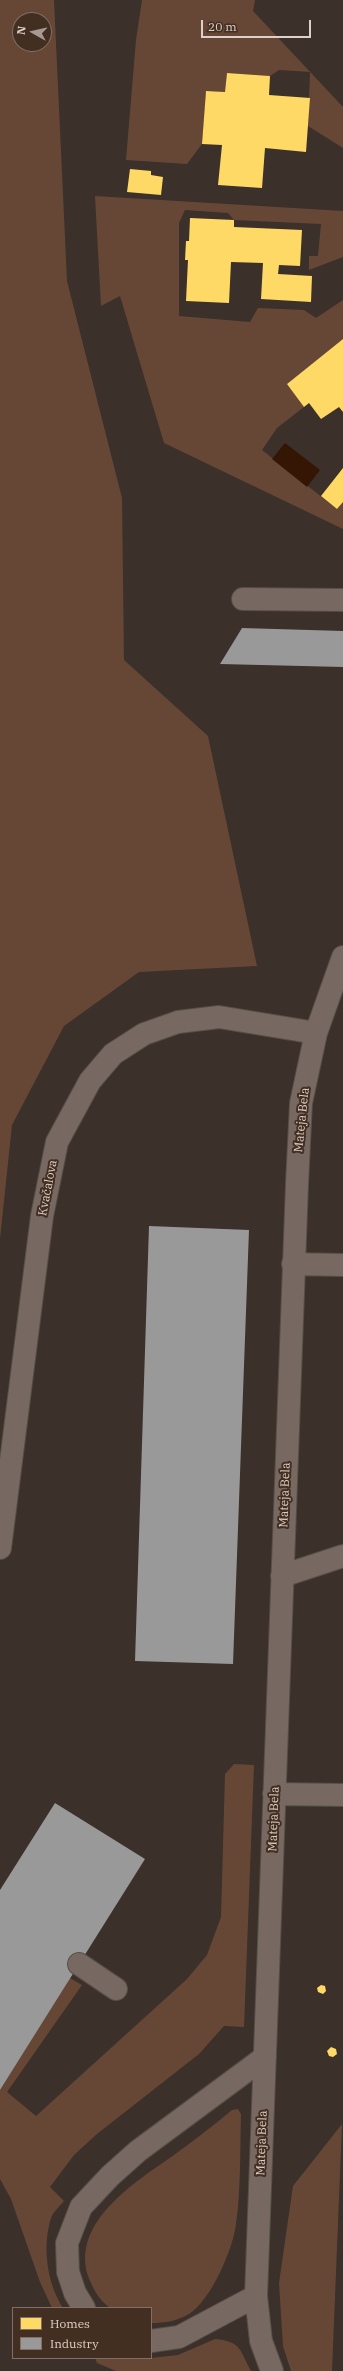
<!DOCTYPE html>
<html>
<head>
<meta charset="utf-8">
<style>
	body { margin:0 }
	#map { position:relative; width:343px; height:2371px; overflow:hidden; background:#3b302a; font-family:"IBM Plex Serif",serif }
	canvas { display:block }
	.legend { position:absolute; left:12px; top:2307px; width:140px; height:52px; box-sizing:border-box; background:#432e22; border:1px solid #816f65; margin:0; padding:5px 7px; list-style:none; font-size:12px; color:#dfd1ca }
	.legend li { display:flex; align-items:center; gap:8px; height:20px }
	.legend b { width:20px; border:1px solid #816f65 }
	.north { position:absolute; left:12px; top:12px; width:40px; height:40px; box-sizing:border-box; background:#432e22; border:1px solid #816f65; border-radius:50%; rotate:278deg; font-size:11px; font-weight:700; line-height:16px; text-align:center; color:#dfd1ca }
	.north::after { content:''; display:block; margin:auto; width:14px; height:18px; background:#a69992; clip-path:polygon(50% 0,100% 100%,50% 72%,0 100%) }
	.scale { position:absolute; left:201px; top:20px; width:110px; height:18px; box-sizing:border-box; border:2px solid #dfd1ca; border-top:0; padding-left:5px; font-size:12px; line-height:14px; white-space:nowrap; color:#dfd1ca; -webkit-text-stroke:3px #432e22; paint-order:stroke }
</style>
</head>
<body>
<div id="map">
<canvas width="343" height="2371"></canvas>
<ul class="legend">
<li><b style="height:11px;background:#ffd966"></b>Homes</li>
<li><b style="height:11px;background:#999"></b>Industry</li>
</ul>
<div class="north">N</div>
<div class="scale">20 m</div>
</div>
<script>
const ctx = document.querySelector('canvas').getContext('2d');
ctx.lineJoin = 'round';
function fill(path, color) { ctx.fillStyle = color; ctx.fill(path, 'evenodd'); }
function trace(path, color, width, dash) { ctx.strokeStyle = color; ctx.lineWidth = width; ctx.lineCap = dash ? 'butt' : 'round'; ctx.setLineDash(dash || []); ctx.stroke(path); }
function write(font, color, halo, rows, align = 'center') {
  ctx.font = font + ' "IBM Plex Serif",serif'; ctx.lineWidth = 4; ctx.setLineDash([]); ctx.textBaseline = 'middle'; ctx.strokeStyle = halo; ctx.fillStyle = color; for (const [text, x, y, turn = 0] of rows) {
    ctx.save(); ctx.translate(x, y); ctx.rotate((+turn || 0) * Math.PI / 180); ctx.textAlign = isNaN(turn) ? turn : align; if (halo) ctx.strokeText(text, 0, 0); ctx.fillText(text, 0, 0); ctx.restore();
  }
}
fill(new Path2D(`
	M0 0H54L67 281 122 498 124 660 208 736 257 966 139 972 64 1026 12 1125 0 1239ZM20 20H44V44H20Z
	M142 0H255L253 11 343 107V148L308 126 310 72 279 70 270 76 227 73 225 92 206 91 202 144 187 164 126 160 136 40Z
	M95 196 343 211V257L309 270V256H318L321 224 234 220 228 213 185 210 179 223V316L250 322 258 308 304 310 316 318 343 300V339L288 383 304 407 277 428 262 450 337 509 343 502V529L164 443 120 296 101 306Z
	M234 1764 254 1765 244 2027 224 2026 199 2054 97 2134 74 2155 50 2187 64 2201C60 2206 53 2212 51 2218 42 2247 47 2283 63 2308H52L40 2282 11 2199 0 2179V2090L70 1978 82 1985 7 2092 36 2116 187 1979 207 1955 221 1917 225 1774Z
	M238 2109 241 2114C240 2150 241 2188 236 2224 233 2249 211 2300 189 2314 177 2321 165 2323 151 2323V2308H110C99 2300 93 2289 88 2276 71 2221 137 2181 174 2155 194 2140 213 2126 232 2110Z
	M342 2124 332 2371H291L283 2346 279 2283 293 2186Z
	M215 2339C242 2342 239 2349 251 2371H116L97 2363 95 2358H151L178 2355Z`), '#664736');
fill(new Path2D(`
	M285 443 320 470 307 487 272 459Z`), '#351504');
fill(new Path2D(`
	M227 73 270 76 269 95 310 98 306 152 265 148 262 188 218 185 222 145 202 144 206 91 225 92Z
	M130 169 151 171V175L163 177 161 195 127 192Z
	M190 218 234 220V227L302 230 300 266 279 265 278 274 312 276 311 302 261 299 263 263 231 262 229 303 186 301 188 260H185L186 241H189Z
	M343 339V412L339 407 321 419 309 403 304 407 287 384Z
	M343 468V502L337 509 321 496Z
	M321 1985 325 1986 326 1991 323 1994 318 1992 317 1988Z
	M331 2047 336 2049 337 2054 333 2057 329 2056 327 2051Z`), '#ffd966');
fill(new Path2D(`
	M242 628 343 631V667L220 664Z
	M149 1226 249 1230 233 1664 135 1661Z
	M55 1803 145 1859 0 2090V1890Z`), '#999');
const minor = new Path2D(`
	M243 599 343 600
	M293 1264 343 1265
	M0 1548 42 1216 57 1142 90 1081 113 1054 144 1034 178 1022 219 1017 316 1033
	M282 1576 343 1556
	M274 1794 343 1795
	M79 1964 116 1989
	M84 2308 75 2293 68 2272 67 2243 81 2207 110 2176 138 2151 265 2057
	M151 2341 179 2337 256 2296
	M272 2371 261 2341 256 2296 297 1184 301 1103 316 1033 343 957`);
trace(minor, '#574e48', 24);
trace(minor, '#776961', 22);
write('12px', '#dfd1ca', '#432e22', [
	["Mateja Bela",302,1120,-84],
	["Kvačalova",48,1188,-79],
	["Mateja Bela",285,1495,-88],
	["Mateja Bela",274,1819,-88],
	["Mateja Bela",262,2143,-88]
]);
</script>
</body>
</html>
